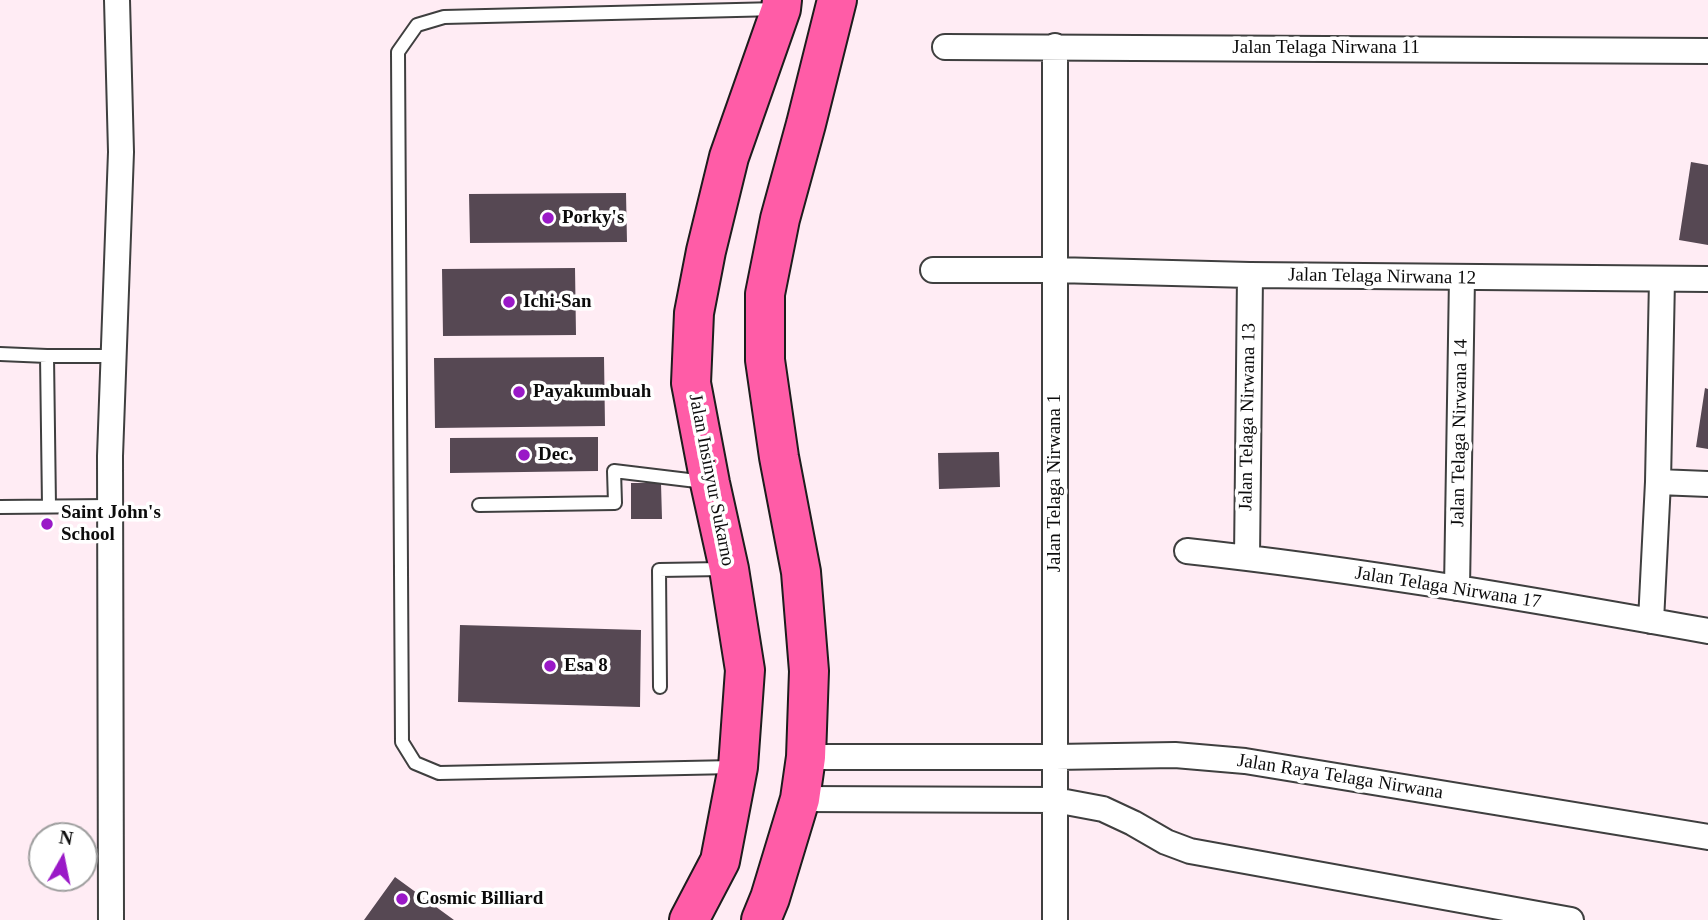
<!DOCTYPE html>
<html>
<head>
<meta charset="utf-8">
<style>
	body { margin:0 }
	#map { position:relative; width:1708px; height:920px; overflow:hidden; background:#ffecf4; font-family:Georgia,serif }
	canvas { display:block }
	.north { position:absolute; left:28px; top:822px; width:70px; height:70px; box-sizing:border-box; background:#fff; border:2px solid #9e9e9e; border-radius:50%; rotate:9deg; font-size:19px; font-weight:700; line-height:28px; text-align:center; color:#0c0c0c }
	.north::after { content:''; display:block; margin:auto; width:24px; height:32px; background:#9a19c7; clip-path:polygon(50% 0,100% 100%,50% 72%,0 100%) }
</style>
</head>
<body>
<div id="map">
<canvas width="1708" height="920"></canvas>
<div class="north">N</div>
</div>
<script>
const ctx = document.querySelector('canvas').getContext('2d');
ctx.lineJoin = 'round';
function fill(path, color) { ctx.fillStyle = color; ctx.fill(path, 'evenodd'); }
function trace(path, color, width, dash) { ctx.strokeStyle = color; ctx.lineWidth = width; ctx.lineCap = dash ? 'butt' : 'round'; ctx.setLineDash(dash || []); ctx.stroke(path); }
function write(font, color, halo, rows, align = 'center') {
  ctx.font = font + ' Georgia,serif'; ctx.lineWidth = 7; ctx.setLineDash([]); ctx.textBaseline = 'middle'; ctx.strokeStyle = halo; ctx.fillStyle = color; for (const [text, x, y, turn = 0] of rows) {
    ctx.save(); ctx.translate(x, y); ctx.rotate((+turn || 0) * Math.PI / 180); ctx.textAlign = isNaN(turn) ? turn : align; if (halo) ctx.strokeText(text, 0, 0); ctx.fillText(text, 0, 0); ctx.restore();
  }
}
fill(new Path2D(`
	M1691 162 1708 165V245L1679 240Z
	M626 193 627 242 470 243 469 194Z
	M575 268 576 335 443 336 442 269Z
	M604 357 605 426 435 428 434 358Z
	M1705 388 1708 389V449L1696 447Z
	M598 437V471L450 473V438Z
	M999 452 1000 487 939 489 938 453Z
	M631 483H661L662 519H631Z
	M460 625 641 630 640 707 458 702Z
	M395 877 454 920H364Z`), '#564853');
const service = new Path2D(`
	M0 354 47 356
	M479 505 615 503 614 471 705 482
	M49 506 47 356H113
	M0 507 109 506
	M660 687 659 570 723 569
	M734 767 439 773 415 763 402 742 398 52 417 25 444 17 778 9`);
const minor = new Path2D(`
	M945 47 1708 51
	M933 270H1055L1250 275 1708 279
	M1658 482 1708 484
	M1187 551C1362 570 1535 600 1708 631
	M1247 558 1250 275
	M1457 588 1462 277
	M1651 621 1658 482 1662 279
	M806 757H1056L1175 755 1245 761 1708 837
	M800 799 1055 800 1103 809 1133 823 1166 842 1190 851 1571 920
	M111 920 110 456 121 152 117 0
	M1055 920V46`);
const primary = new Path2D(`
	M689 920 720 861 738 767 745 670 729 569 710 483 691 383 694 313 706 251 729 157 781 9 782 0
	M761 920 770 898 800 799 806 757 809 671 801 572 779 457 765 360V294L780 219 806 124 837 0`);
trace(service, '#3f3f3f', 16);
trace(minor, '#3f3f3f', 28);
trace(primary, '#1d1d1d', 42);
trace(service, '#fff', 12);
trace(minor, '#fff', 24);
trace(primary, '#ff5ca7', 38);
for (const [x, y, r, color] of [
	[548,218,7,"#9a19c7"],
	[509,302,7,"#9a19c7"],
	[519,392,7,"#9a19c7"],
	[524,455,7,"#9a19c7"],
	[47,524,7,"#9a19c7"],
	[550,666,7,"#9a19c7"],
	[402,899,7,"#9a19c7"]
]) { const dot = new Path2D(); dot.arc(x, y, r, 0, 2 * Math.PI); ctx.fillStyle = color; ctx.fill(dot); trace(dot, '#fff', 2.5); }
write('19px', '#0c0c0c', '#fff', [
	["Jalan Telaga Nirwana 11",1326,48],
	["Jalan Telaga Nirwana 12",1382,277,1],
	["Jalan Telaga Nirwana 13",1248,417,-89],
	["Jalan Telaga Nirwana 14",1460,433,-89],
	["Jalan Insinyur Sukarno",711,480,79],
	["Jalan Telaga Nirwana 1",1055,483,-90],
	["Jalan Telaga Nirwana 17",1448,588,9],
	["Jalan Raya Telaga Nirwana",1340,777,9]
]);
write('bold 19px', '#0c0c0c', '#fff', [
	["Porky's",562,218],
	["Ichi-San",523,302],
	["Payakumbuah",533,392],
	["Dec.",538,455],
	["Saint John's",61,513],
	["School",61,535],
	["Esa 8",564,666],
	["Cosmic Billiard",416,899]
], 'left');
</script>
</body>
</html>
